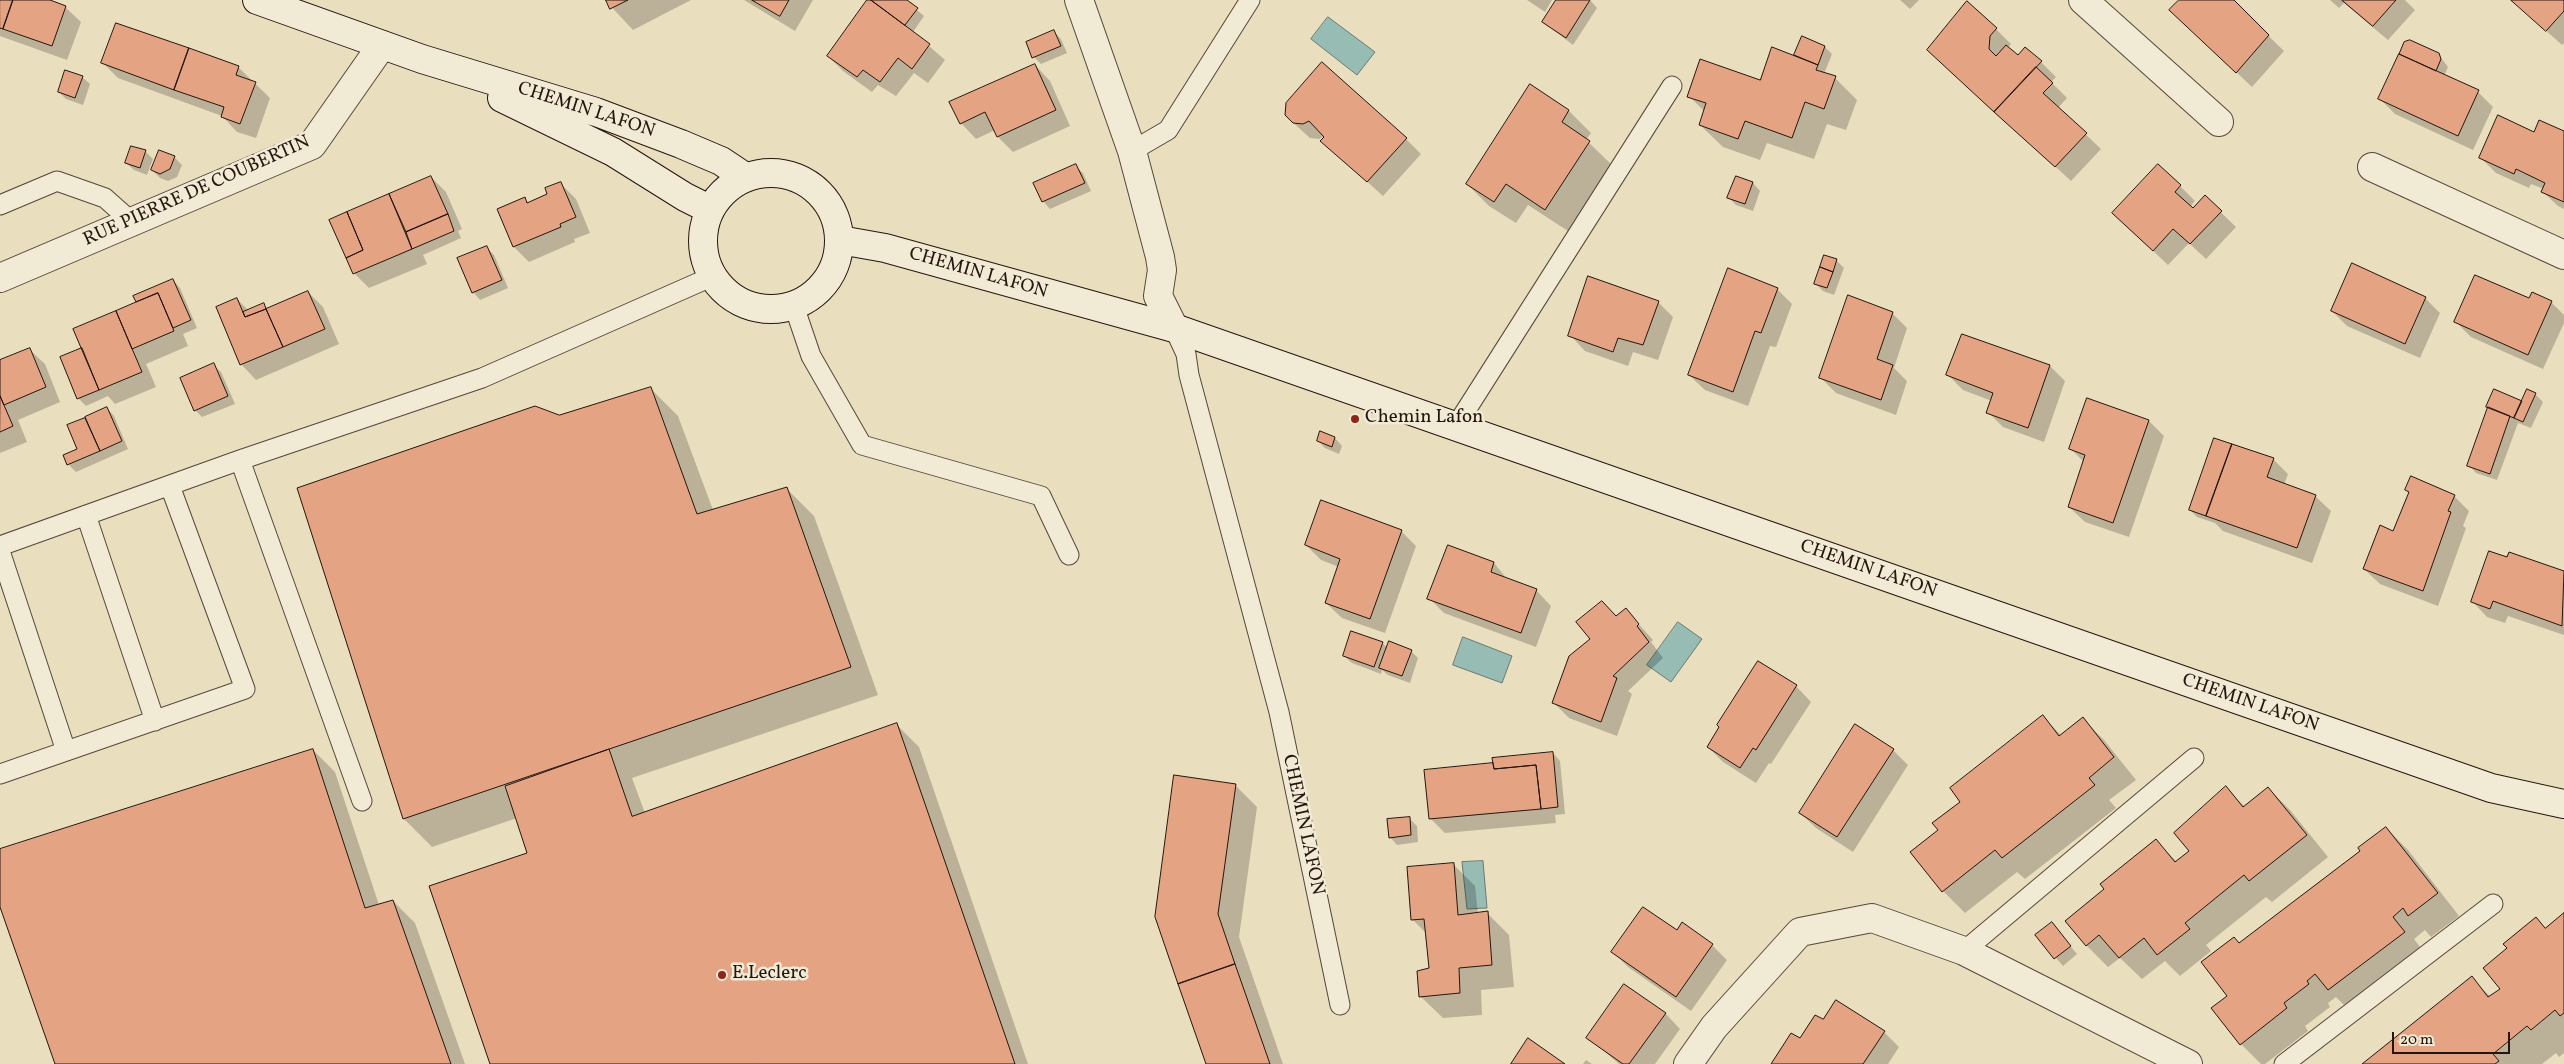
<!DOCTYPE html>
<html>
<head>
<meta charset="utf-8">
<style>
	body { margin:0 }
	#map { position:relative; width:2564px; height:1064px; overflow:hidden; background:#e9debe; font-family:Vollkorn,serif }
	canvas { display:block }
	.scale { position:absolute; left:2392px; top:1032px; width:118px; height:22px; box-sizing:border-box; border:2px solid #26150e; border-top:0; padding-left:6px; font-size:15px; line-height:18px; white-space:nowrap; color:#26150e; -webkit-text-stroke:4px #f1ead5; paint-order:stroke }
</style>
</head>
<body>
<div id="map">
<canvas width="2564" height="1064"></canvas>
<div class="scale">20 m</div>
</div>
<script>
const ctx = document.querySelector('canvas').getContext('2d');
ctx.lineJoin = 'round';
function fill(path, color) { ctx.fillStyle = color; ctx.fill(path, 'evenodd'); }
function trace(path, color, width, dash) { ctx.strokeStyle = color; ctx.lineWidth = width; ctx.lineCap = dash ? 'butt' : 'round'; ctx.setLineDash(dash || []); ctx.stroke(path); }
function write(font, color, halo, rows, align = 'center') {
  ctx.font = font + ' Vollkorn,serif'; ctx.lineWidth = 5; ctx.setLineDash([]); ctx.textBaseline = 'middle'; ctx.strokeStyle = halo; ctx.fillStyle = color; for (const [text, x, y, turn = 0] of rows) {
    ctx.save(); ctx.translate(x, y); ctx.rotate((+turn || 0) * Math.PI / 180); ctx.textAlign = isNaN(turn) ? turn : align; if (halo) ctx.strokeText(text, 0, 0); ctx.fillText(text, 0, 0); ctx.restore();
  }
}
const water = new Path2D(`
	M1328 17 1375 52 1357 75 1311 39Z
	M1678 622 1702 639 1671 682 1647 665Z
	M1463 637 1512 656 1502 683 1453 665Z
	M1483 861 1487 908 1467 909 1462 862Z`);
fill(water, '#97bcb4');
trace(water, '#6a7972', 1);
fill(new Path2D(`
	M0 0H46L65 7 81 22 67 60 0 36Z
	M605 0H691L633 30Z
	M744 0H813L795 31Z
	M869 0H905L924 16 913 32 945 60 928 83 914 73 896 96 878 85 872 92 843 71 828 56Z
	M1527 0H1552L1545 12Z
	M1558 0H1590L1597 8 1573 45 1543 22Z
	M1900 0H1919L1910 9Z
	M2180 0H2232L2284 51 2252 87 2186 25Z
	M2330 0H2405L2415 10 2388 40 2344 3 2339 8Z
	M2512 0H2564V43L2562 45Z
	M1996 29 2011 44 2008 48 2018 57 2041 62 2056 77 2051 82 2067 98 2058 108 2101 149 2071 181 1929 50Z
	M1054 32 1061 39 1067 53 1041 64 1034 57Z
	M1825 47 1832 54 1824 74 1835 78 1857 100 1846 130 1827 124 1814 159 1767 143 1760 160 1723 147 1700 125 1705 112 1689 96 1761 82 1800 59 1796 55Z
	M2438 54 2448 67 2444 76 2478 92 2493 107 2473 150 2395 114 2380 99Z
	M103 63 238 67 270 98 256 138 237 132 222 116 118 78Z
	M1035 65 1050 81 1070 126 1013 152 998 137 995 130 976 139 961 123Z
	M82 77 90 84 83 105 66 99 59 92Z
	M1530 86 1569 111 1591 133 1586 140 1611 164 1568 231 1528 205 1516 223 1489 206 1467 184Z
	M1286 111 1406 139 1421 154 1383 196 1322 141 1328 134 1319 139 1310 138 1289 119Z
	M2564 132V209L2558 206 2542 191 2544 189 2531 184 2529 188 2496 173 2481 158 2534 133Z
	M145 151 153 159 147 175 134 170 126 163Z
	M174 157 182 165 177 177 168 181 160 178 152 170Z
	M1075 166 1083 173 1091 191 1050 209 1043 201Z
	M431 177 446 192 462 229 458 231 461 238 423 255 427 264 369 288 354 273 331 220Z
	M1753 183 1760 191 1753 211 1736 205 1729 198Z
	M561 184 576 199 590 233 574 239 575 242 529 262 514 247 524 199 529 203 549 195Z
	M2180 186 2195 201 2190 207 2193 210 2205 197 2236 227 2206 259 2189 243 2168 265 2129 228Z
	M486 247 494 255 508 288 480 300 473 292Z
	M1836 260 1844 268 1834 295 1823 291 1816 284Z
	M173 280 180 288 197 328 183 334 188 346 146 364 156 387 115 404 108 396 86 406 78 398 83 349 138 303 135 296Z
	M1777 289 1792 304 1776 347 1770 346 1748 406 1705 390 1689 375Z
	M308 292 323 307 339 344 256 380 241 364 237 299 249 311 264 305 268 309Z
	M2425 298 2440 313 2420 358 2347 326 2332 311Z
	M2530 300 2551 302 2564 315V323L2543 369 2471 337 2456 322Z
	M1658 302 1673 317 1658 360 1633 352 1628 366 1585 351 1570 335Z
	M1892 313 1907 328 1894 368 1907 381 1896 415 1836 393 1821 378Z
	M1963 335 2050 366 2065 381 2044 442 2003 427 1988 412 1992 401 1963 390 1948 375Z
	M29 349 45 364 60 402 18 420 27 442 0 453V362Z
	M213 365 221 372 235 404 202 417 195 410Z
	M651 389 678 416 713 510 786 488 814 516 878 695 632 778 645 813 897 725 919 747 1028 1064H492L529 854 517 818 432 847 404 819 298 489 558 417Z
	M2535 394 2543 402 2531 428 2518 423 2497 480 2476 473 2469 465 2489 408 2522 403Z
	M107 408 114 416 128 449 76 472 68 464 79 449 69 425Z
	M2149 421 2164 436 2129 537 2085 522 2069 507 2084 462 2071 449Z
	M1321 433 1335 438 1342 446 1339 454 1325 448 1318 441Z
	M2273 459 2288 474 2284 485 2315 496 2331 511 2312 563 2223 531 2215 523 2197 517 2190 510Z
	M2407 490 2454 496 2469 511 2463 526 2466 528 2438 606 2380 584 2364 569 2394 533 2410 493Z
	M1401 531 1416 546 1385 633 1342 618 1326 603 1339 567 1321 560 1306 545Z
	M2509 553 2564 573V635L2508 616 2505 623 2487 617 2472 601Z
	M1494 563 1508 580 1536 590 1551 606 1536 647 1444 613 1429 598Z
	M1626 610 1653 640 1651 642 1663 658 1628 691 1632 694 1617 736 1569 718 1554 703 1616 618Z
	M1382 643 1388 648 1411 651 1418 658 1410 683 1388 675 1382 670 1381 674 1352 663 1344 656Z
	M1759 662 1796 686 1811 702 1771 764 1769 763 1756 783 1723 762 1708 747Z
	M2043 717 2061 735 2082 718 2104 740 2136 780 2109 800 2116 808 2025 879 2017 872 1965 913 1943 891 1962 802Z
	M313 750 335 772 379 905 393 901 415 923 465 1064H56L0 903V851Z
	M1893 750 1908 765 1853 852 1816 828 1800 813Z
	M1553 753 1560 761 1565 814 1555 815 1556 823 1445 833 1430 818 1495 764Z
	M1235 785 1257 807 1239 937 1283 1064H1207L1156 917Z
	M2226 788 2245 807 2268 788 2290 810 2328 857 2272 902 2266 897 2206 945 2211 951 2180 976 2165 961 2142 979 2120 958 2108 967 2086 945 2106 890 2155 840 2177 862 2190 852Z
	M1409 818 1417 826 1418 842 1397 845 1390 837Z
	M2386 828 2408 850 2459 916 2431 937 2425 930 2414 939 2426 955 2351 1012 2336 997 2328 1003 2330 1007 2305 1026 2308 1031 2265 1064H2261L2241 1044 2229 996 2239 945 2362 851Z
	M1453 864 1475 886 1478 914 1487 913 1509 935 1514 987 1481 990 1482 1015 1443 1018 1420 996 1431 969 1427 934 1412 919Z
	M2564 915V1053L2559 1057 2556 1053 2542 1064H2364L2471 978 2491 997 2501 989 2509 949 2536 919 2546 929Z
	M1682 924 1712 945 1727 960 1691 1011 1628 967 1613 952 1677 932Z
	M2052 924 2077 954 2063 966 2037 936Z
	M1665 1013 1680 1029 1655 1064H1619L1588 1037Z
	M1823 1021 1884 1032 1899 1047 1888 1064H1773Z
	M1586 1060 1592 1064H1583Z`), '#0003');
const building = new Path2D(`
	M0 0H13L3 29 0 28Z
	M13 0H50L66 6 52 46 3 29Z
	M606 0H628L610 9Z
	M752 0H789L780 16Z
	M867 0H871L930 44 912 69 898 58 880 82 863 70 857 77 827 56Z
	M871 0H907L918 8 905 25Z
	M1556 0H1590L1566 38 1542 22Z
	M2179 0H2234L2269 35 2236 73 2169 10Z
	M2342 0H2396L2373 26Z
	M2511 0H2564V11L2546 31Z
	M1967 1 1997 28 1990 36 1989 49 1996 56 2006 45 2018 55 2025 47 2042 61 1994 112 1927 50Z
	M116 23 189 48 174 90 101 63Z
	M1054 30 1061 46 1032 58 1026 42Z
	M1802 36 1825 46 1818 65 1794 55Z
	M2410 40 2439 53 2441 59 2436 71 2399 54 2404 42Z
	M1772 47 1818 65 1816 70 1836 76 1824 109 1805 102 1792 138 1745 121 1738 139 1699 125 1706 103 1687 97 1700 59 1760 80Z
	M189 48 239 66 236 75 256 82 240 124 221 117 224 107 174 90Z
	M2399 54 2479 90 2458 136 2378 99Z
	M1322 62 1407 138 1367 182 1320 141 1324 137 1309 121 1303 124 1293 123 1285 115 1286 103Z
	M1035 64 1056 110 997 137 985 112 960 124 949 102Z
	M2036 67 2053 83 2043 93 2087 133 2055 167 1994 112Z
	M65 70 83 76 75 98 58 92Z
	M1530 84 1569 110 1562 122 1590 141 1545 210 1506 184 1494 202 1466 184Z
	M2498 115 2534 132 2539 120 2564 131V202L2541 192 2545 183 2516 169 2514 174 2479 158Z
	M131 146 146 150 140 168 125 163Z
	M159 150 175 156 170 169 160 174 151 170Z
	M1076 164 1085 183 1042 202 1033 183Z
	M2158 164 2181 185 2175 192 2193 208 2205 195 2222 211 2190 244 2173 229 2153 251 2112 213Z
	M431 176 448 214 406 232 389 194Z
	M1736 176 1753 182 1745 204 1727 198Z
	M561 182 576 217 560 224 561 227 513 247 497 209 525 197 527 203 547 194 545 188Z
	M389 194 412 249 353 274 346 258 363 250 347 212Z
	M347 212 363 250 346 258 329 220Z
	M448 214 454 231 412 249 406 232Z
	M487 246 502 280 472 293 457 258Z
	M1824 255 1837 259 1833 272 1820 267Z
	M2352 263 2426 297 2405 344 2331 311Z
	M1820 267 1833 272 1827 288 1814 284Z
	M1728 268 1778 288 1761 333 1755 331 1733 392 1688 375Z
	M2475 275 2529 298 2532 292 2552 301 2528 355 2454 322Z
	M1588 276 1659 301 1643 345 1618 338 1613 352 1568 336Z
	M173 279 191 320 173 328 158 293 136 302 133 296Z
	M308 291 325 329 283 347 266 309Z
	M158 293 174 331 132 349 116 311Z
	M1848 295 1893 312 1877 359 1893 365 1881 400 1819 378Z
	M237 298 245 317 266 309 283 347 240 365 216 307Z
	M264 303 266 309 245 317 243 312Z
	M116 311 142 372 99 390 73 329Z
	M1962 334 2050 365 2028 428 1986 413 1993 393 1946 375Z
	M30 348 46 387 4 405 0 396V360Z
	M82 348 99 390 77 399 60 357Z
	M214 363 228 396 194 411 180 378Z
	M651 387 697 514 787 487 851 667 403 819 297 488 535 406 559 415Z
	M2494 389 2522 401 2514 418 2486 407Z
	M2527 389 2536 393 2523 422 2514 418Z
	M0 396 13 426 0 432Z
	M2087 398 2149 420 2113 523 2068 507 2085 455 2069 449Z
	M107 407 122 441 100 451 85 417Z
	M2488 407 2510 416 2490 474 2467 466Z
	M85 418 100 451 67 465 63 455 77 449 67 425Z
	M1320 431 1335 437 1332 447 1317 441Z
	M2214 438 2232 444 2206 516 2189 510Z
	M2232 444 2274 458 2267 477 2316 495 2297 548 2206 516Z
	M2411 476 2455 495 2448 511 2451 512 2423 591 2363 569 2380 525 2393 531 2409 492 2405 490Z
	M1321 500 1402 530 1370 619 1325 603 1340 559 1305 545Z
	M1448 545 1494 562 1491 572 1537 589 1521 633 1427 599Z
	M2489 551 2507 557 2509 552 2564 571 2562 626 2493 601 2490 609 2471 602Z
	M1602 601 1616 616 1626 608 1639 624 1637 626 1649 642 1613 676 1617 678 1601 722 1552 703 1569 656 1590 639 1576 622Z
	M1351 631 1383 642 1374 667 1343 656Z
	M1389 641 1412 650 1402 676 1379 668Z
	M1758 661 1797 685 1756 750 1753 748 1740 768 1707 747 1719 727 1717 725Z
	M2043 715 2059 736 2083 717 2114 757 2089 778 2095 785 2002 858 1995 850 1942 892 1910 852 1938 830 1932 823 1960 802 1950 788Z
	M897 723 1015 1064H490L429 886 527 853 505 786 609 749 632 816Z
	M1855 724 1894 749 1837 837 1799 813Z
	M313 749 365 908 393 900 451 1064H55L0 907V849Z
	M1553 752 1558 807 1541 809 1536 765 1494 769 1492 758Z
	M1493 763 1494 769 1536 765 1541 809 1429 819 1424 770Z
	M1174 775 1236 784 1218 914 1235 964 1178 984 1155 917Z
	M2226 786 2243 807 2268 787 2307 835 2249 881 2244 875 2185 923 2190 929 2157 955 2144 938 2119 958 2099 935 2086 946 2065 921 2104 889 2100 884 2156 839 2175 862 2189 851 2174 833Z
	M1410 817 1411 835 1389 838 1387 819Z
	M2386 827 2438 893 2408 916 2403 908 2393 917 2405 932 2328 990 2315 974 2307 981 2309 984 2284 1003 2287 1008 2240 1045 2211 1008 2227 996 2201 962 2234 937 2239 943 2360 851 2358 848Z
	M1454 863 1458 915 1488 911 1492 965 1459 968 1460 993 1419 997 1417 971 1429 968 1424 919 1411 920 1407 867Z
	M1643 907 1677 930 1682 922 1713 944 1676 997 1611 952Z
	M2564 913V1013L2560 1016 2555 1010 2531 1030 2527 1026 2493 1054 2499 1061 2495 1064H2362L2472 976 2488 997 2500 989 2483 968 2507 948 2503 944 2536 917 2545 928Z
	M2052 922 2071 946 2054 959 2035 935Z
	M1235 964 1270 1064H1206L1178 984Z
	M1624 984 1666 1013 1629 1064H1623L1586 1038Z
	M1836 1000 1885 1031 1863 1064H1771L1791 1033 1800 1038 1815 1015 1823 1019Z
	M1528 1038 1565 1064H1511Z`);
fill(building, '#e4a382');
trace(building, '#26150e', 1);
const lane = new Path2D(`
	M1132 151 1168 130 1250 0
	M0 205 57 181 105 198 132 222
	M794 306 811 356 862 445 1041 496 1069 555
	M1174 328 1186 354 1189 375 1279 712 1340 1005
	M1456 426 1672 86
	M240 460 362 801
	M86 515 155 721
	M0 546 240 460 482 378 711 277
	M0 551 66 751
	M0 774 245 689 170 486
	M1964 951 2194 758
	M2284 1064 2493 904`);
const street = new Path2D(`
	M1079 0 1132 151 1160 257 1162 270 1158 296 1174 328
	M2083 0 2219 122
	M2372 167 2564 255
	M0 278 312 145 382 45
	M1688 1064 1714 1027 1800 932 1872 918 1964 951 2188 1064`);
const secondary = new Path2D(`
	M257 0 422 59 596 112 681 144 721 161 745 177
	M502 98 613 152 685 197 709 209
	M703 241a68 68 0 1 1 136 0a68 68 0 1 1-136 0Z
	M840 240 885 248 1174 328 2491 788 2564 804`);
trace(lane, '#57473a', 21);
trace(street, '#57473a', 30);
trace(secondary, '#26150e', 30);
trace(lane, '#f1ead5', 19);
trace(street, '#f1ead5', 28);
trace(secondary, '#f1ead5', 28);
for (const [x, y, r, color] of [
	[1355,419,5,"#8f2418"],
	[722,975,5,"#8f2418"]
]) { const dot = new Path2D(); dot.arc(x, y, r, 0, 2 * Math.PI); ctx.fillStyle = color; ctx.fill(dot); trace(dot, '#f1ead5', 2); }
write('19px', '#26150e', '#f1ead5', [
	["CHEMIN LAFON",586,111,18],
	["RUE PIERRE DE COUBERTIN",197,192,-24],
	["CHEMIN LAFON",978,274,16],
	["CHEMIN LAFON",1868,570,19],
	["CHEMIN LAFON",2250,704,19],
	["CHEMIN LAFON",1302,825,78]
]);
write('19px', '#26150e', '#f1ead5', [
	["Chemin Lafon",1365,419],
	["E.Leclerc",732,975]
], 'left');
</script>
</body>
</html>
